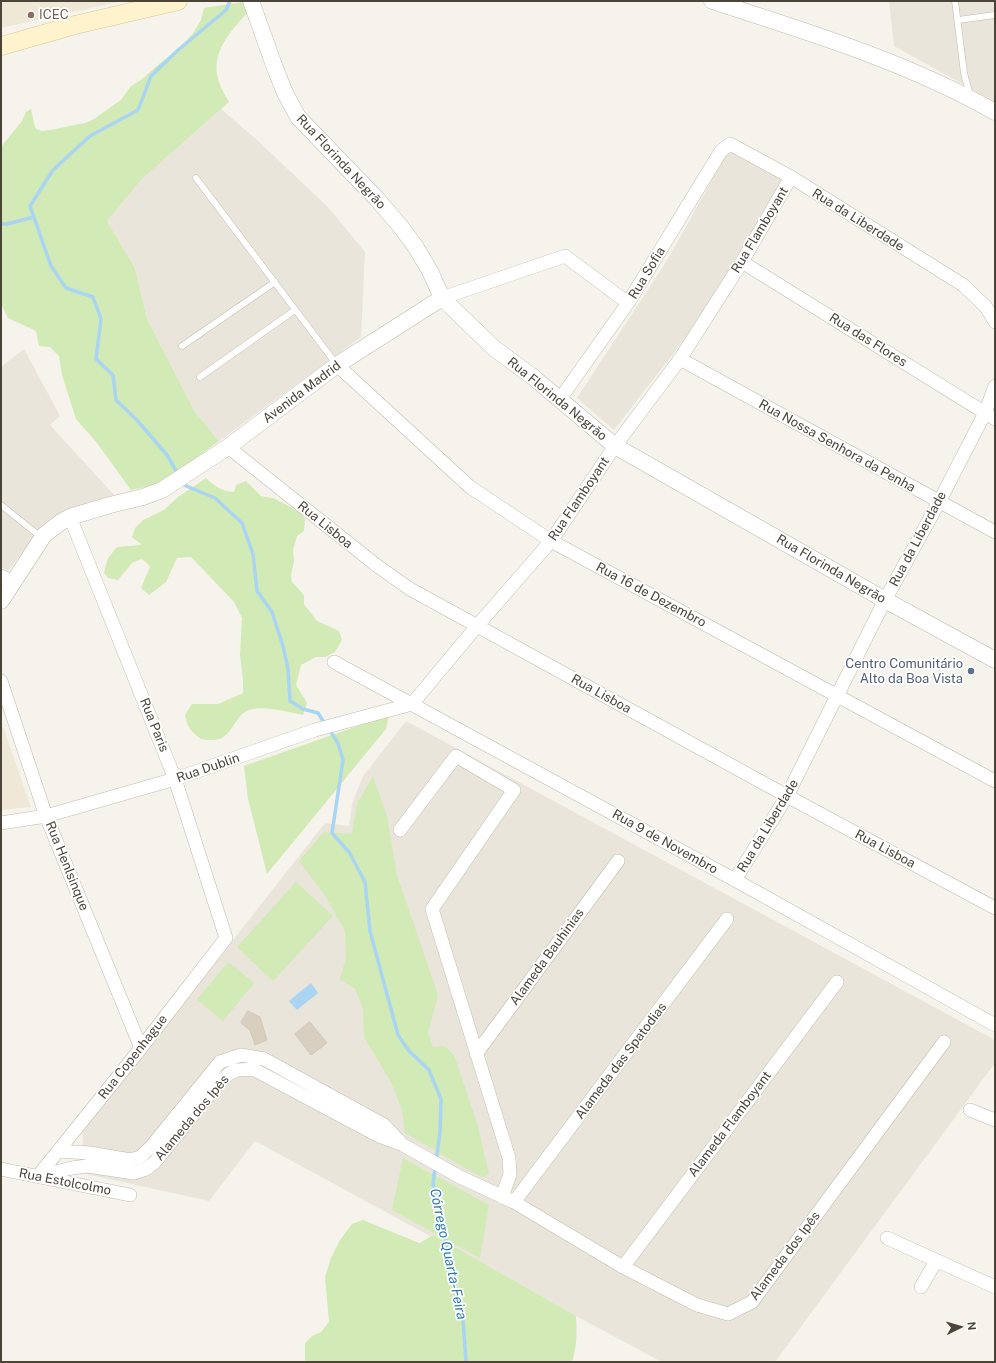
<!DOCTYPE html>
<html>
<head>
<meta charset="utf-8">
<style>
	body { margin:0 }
	#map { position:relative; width:996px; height:1363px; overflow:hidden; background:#f6f3ec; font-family:"Public Sans",sans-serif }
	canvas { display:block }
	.frame { position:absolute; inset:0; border:2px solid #4b4439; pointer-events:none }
	.north { position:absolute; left:940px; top:1307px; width:40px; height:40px; -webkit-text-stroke:3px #fff; paint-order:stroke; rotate:85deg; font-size:11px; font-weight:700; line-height:16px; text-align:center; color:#4b4439 }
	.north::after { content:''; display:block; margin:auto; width:14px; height:18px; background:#4b4439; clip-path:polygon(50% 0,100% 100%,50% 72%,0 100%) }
</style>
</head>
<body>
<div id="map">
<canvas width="996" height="1363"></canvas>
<div class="frame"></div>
<div class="north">N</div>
</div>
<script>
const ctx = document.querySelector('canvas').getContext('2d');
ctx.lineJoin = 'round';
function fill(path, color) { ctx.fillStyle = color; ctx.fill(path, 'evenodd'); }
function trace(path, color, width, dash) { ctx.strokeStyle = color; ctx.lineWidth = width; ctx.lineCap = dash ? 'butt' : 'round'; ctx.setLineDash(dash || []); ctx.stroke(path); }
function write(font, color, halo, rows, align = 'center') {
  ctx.font = font + ' "Public Sans",sans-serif'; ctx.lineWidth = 3.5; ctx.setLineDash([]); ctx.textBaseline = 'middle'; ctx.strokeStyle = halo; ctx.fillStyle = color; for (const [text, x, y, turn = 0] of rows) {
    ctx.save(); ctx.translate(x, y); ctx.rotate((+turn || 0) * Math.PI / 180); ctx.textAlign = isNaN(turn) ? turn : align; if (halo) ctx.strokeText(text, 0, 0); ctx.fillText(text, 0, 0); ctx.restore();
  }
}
fill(new Path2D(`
	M889 1H995V102L894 46Z
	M221 109 257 140 328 207 365 252 361 337 219 441 195 412 147 319 135 268 107 221 142 179Z
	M728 151 784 179 694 327 614 430 577 398 668 259Z
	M24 349 60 416 50 425 116 497 31 542 8 571 1 567V367Z
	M406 721 995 1040V1063L775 1362H662L576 1316 434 1235 430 1236 255 1141 209 1201 77 1172 83 1142 82 1132 325 823 349 826 352 804 363 776Z`), '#eae5da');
fill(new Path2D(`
	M1 1H123L1 28Z
	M1 721 31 807 1 810Z`), '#efe8d6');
fill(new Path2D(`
	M243 2 249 11C231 31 209 53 219 82 221 89 226 96 229 102L142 179 107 221 135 268 147 319 195 412 219 441 173 475 155 485 131 490 97 443 76 419 62 375 59 356 50 347 39 346 36 331 8 318 1 304V147L22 121 26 112 31 109C33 116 33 122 36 129L42 131 51 130 85 123 94 119 121 100 131 86 141 80 159 64 180 48 194 32 201 20 204 8Z
	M206 478C215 487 222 491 234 492L236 485 246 481 261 496 273 498 283 503 301 513 305 519 304 531 297 536 293 550 294 561 291 575 292 582 304 595V604L317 621 339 631 342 640 335 652 325 657H316L301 665 296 685 307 703 303 715C287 712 264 705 249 710 233 715 233 742 210 740 205 740 202 740 198 737 189 729 188 727 185 715L192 704H218L243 693V680L240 655 242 618 234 602 191 557 177 558 166 582 149 595 141 588 150 567 146 562 141 559 132 563 118 580 108 578 104 573 108 558 117 547 142 545 132 537 135 528 143 520 164 510 178 497Z
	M389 715 386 729 267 874 248 799 244 766Z
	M373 776 387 816 397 875 438 995 428 1033 433 1047 445 1046 454 1055 477 1123 489 1174 484 1177 472 1172 405 1133 402 1110 391 1082 364 1037 363 1009 355 989 340 979 346 958 345 931 324 894 299 861 324 832 352 834 357 804Z
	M296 882 333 916 273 981 237 947Z
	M228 962 254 983 223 1021 197 1000Z
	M403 1158 489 1205 480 1258 392 1210Z
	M363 1220 419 1243C425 1241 428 1237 434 1235L576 1316C577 1331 577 1347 572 1362H305V1343L312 1336 321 1332 329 1322 325 1277 331 1258 340 1240 352 1224Z`), '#d2eab5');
fill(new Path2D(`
	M311 983 318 993 297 1010 289 1001Z`), '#a9d4f2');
trace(new Path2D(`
	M1 224H7L34 217
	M178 474 167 455 136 419 116 400 113 375 96 359 101 319 93 297 66 288 51 266 30 206 53 170 90 136 138 110 151 76 177 51 226 10 230 1
	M182 481 184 485 215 498 242 523 253 554 257 591 272 612 283 646 288 669 290 701 303 709 318 713 325 724
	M329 729 338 743 343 760 332 833 349 852 365 882 370 931 398 1035 409 1051 429 1070 441 1099 440 1133 436 1161
	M435 1167 433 1185 440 1204 449 1265 463 1319 466 1362`), '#a9d4f2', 3.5);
const building = new Path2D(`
	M248 1011 260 1017 267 1040 255 1045 250 1030 241 1023Z
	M310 1022 327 1043 311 1055 295 1034Z`);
fill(building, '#d8cfc1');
trace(building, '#d3c7b4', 1);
const service = new Path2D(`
	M955 1 964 73 970 96
	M958 20 995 15
	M196 178 337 365
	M182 346 275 282
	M200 377 295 310
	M1 505 41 537`);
const minor = new Path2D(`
	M742 262 995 419
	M442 298 565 256 628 303
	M680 359 995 532
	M337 365 470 487 551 541 995 781
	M560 399 628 303 721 151 730 144 791 177 963 285 986 307 995 322
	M228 447 376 565 410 589 787 796 995 908
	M1 576 14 583
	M334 662 735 880 995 1025
	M1 681 46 816 141 1048
	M412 704 477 626 551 541 615 446 680 359 742 262 791 177
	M1 823 46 816 175 779 315 730 412 704
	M400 830 456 756 514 790 432 909 509 1158 510 1174 502 1197
	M735 880 787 796 885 600 939 502 985 413 995 386
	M476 1054 618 861
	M970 1110 995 1120
	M58 1151 89 1153 131 1160 140 1157 150 1148 220 1062 241 1055 264 1059 384 1125 400 1142
	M1 1169 130 1195
	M38 1176 72 1168 87 1166 134 1173 146 1169 155 1162 217 1085C231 1070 235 1068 255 1070L379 1136 403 1145 460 1177 514 1202 623 1267 697 1305 728 1314 752 1302 944 1042
	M38 1176 141 1048 226 938 175 779 70 517
	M514 1202 727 919
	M887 1238 995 1287
	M623 1267 837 982
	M921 1287 936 1261`);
const tertiary = new Path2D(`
	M251 1 275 68 285 93 298 117 377 199 401 227 415 246 430 271 442 298 495 349 533 377 615 446 885 600 995 660
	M712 1C808 32 907 62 995 112
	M1 601 44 535 61 522 70 517 110 505 143 497 162 490 228 447 337 365 442 298`);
const secondary = new Path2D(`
	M1 46 75 25 178 1`);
trace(service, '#c2bbae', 7);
trace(minor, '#c2bbae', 14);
trace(tertiary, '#c2bbae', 17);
trace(secondary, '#d6c79b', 19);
trace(service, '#fff', 6);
trace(minor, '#fff', 13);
trace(tertiary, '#fff', 16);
trace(secondary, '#fff3cd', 18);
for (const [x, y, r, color] of [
	[31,15,4,"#8d6e63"],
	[971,671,4,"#5c6f8a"]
]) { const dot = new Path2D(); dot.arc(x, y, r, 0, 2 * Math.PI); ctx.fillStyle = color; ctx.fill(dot); trace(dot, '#fff', 1.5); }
write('13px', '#785e54', '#fff', [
	["ICEC",39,15]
], 'left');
write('13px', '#4b4439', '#fff', [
	["Rua Florinda Negrão",341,162,47],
	["Rua da Liberdade",858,220,32],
	["Rua Flamboyant",760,230,-59],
	["Rua Sofia",647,273,-59],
	["Rua das Flores",868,340,32],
	["Avenida Madrid",302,392,-37],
	["Rua Florinda Negrão",557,399,39],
	["Rua Nossa Senhora da Penha",837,446,29],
	["Rua Flamboyant",579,499,-56],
	["Rua Lisboa",325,525,39],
	["Rua da Liberdade",918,539,-62],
	["Rua Florinda Negrão",831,569,30],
	["Rua 16 de Dezembro",651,595,28],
	["Rua Lisboa",601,694,29],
	["Rua Paris",154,725,68],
	["Rua Dublin",208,768,-19],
	["Rua da Liberdade",768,826,-59],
	["Rua 9 de Novembro",665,842,29],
	["Rua Lisboa",885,849,28],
	["Rua Henlsinque",67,866,68],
	["Alameda Bauhinias",547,957,-54],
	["Rua Copenhague",133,1057,-52],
	["Alameda das Spatodias",621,1061,-53],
	["Alameda dos Ipês",192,1118,-50],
	["Alameda Flamboyant",730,1124,-53],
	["Rua Estolcolmo",65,1182,11],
	["Alameda dos Ipês",785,1256,-53]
]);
write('13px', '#4e5e75', '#fff', [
	["Centro Comunitário",963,664],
	["Alto da Boa Vista",963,679]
], 'right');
write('italic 14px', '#2e7ab2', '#fff', [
	["Córrego Quarta-Feira",448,1254,78]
]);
</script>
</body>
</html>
